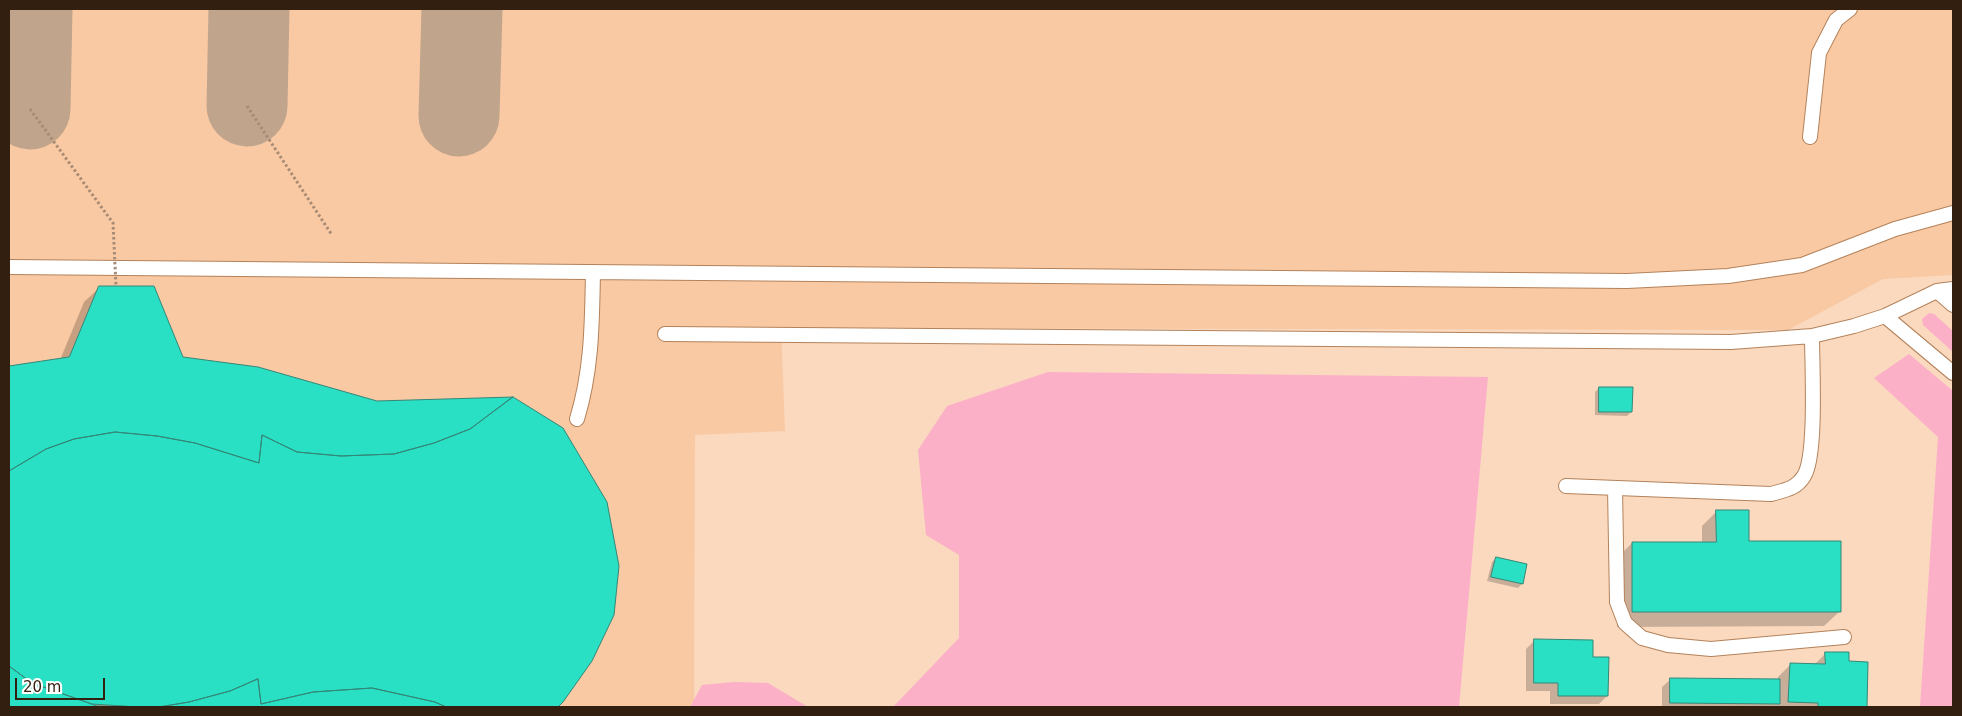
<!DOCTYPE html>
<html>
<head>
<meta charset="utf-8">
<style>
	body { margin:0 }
	#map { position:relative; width:1962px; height:716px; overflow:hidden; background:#fad9bf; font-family:"DejaVu Sans",sans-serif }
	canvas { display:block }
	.frame { position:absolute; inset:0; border:10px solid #331f0f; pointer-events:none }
	.scale { position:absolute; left:15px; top:678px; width:90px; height:22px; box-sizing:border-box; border:2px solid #331f0f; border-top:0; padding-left:6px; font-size:15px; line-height:18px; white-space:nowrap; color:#331f0f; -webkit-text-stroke:4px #fff; paint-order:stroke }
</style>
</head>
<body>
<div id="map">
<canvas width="1962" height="716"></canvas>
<div class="frame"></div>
<div class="scale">20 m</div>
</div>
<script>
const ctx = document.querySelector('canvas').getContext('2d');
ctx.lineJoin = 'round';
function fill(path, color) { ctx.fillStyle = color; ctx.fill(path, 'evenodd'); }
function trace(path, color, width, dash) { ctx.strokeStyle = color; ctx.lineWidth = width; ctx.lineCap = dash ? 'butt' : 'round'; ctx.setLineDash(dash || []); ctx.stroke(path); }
fill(new Path2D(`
	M9 9H1953V275L1883 279 1788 330 781 328 785 431 695 435 694 707H446L435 702H189L159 707H138L92 704 32 683 9 666Z`), '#f9c9a3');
fill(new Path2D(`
	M1929 313 1934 314 1953 331V352L1923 325 1922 319Z
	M1909 354 1953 391V707H1920L1938 437 1874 378Z
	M1048 372 1488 377 1459 707H893L959 638V555L926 535 918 450 947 406Z
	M734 682 768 683 808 707H690L702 685Z`), '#fbb0c7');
fill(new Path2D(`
	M100 287 182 358 562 702 557 707H9V367L60 360 84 302Z
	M1599 388 1631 412 1627 416 1595 415V392Z
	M1717 511 1747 542 1840 611 1824 626 1617 627V558L1632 543H1702V526Z
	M1496 558 1526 565 1522 584 1518 588 1487 581 1492 562Z
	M1535 640 1591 658 1607 696 1599 704H1550V691H1526V649Z
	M1826 653 1848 662 1867 663 1866 707H1777V706L1775 707H1662V687L1671 679 1778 680V677L1790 665H1814Z`), '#0003');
trace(new Path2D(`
	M247 106 249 9
	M30 109 32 9
	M459 116 462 9`), '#c1a48c', 81);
const building = new Path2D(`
	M99 286H154L183 357 258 367 377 401 513 397 470 429 434 443 394 454 341 456 297 452 262 435 259 463 195 443 157 436 115 432 74 439 46 449 9 471V366L69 357Z
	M1599 387H1633L1632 412H1599Z
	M513 397 563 428 607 502 619 566 614 615 592 661 563 702 558 707H446L435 702 372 688 313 692 261 704 258 679 230 691 189 702 159 707 97 706 32 683 9 666V471L46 449 74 439 115 432 157 436 195 443 259 463 262 435 297 452 341 456 394 454 434 443 470 429Z
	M1716 510H1749V541H1841V612H1632V542H1716Z
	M1496 557 1527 564 1523 584 1491 577Z
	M1534 639 1593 640V657H1609L1608 696H1558V683H1534Z
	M1825 652H1849V661L1868 662 1867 707H1818V703L1788 702 1790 663 1825 664Z
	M9 666 32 683 92 704 138 707H9Z
	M1670 678 1780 679V704L1670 703Z
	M258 679 261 704 313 692 372 688 435 702 446 707H159L189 702 230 691Z`);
fill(building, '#29e0c4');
trace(building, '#348778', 1);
const service = new Path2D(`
	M1810 137 1819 53 1836 20 1850 9
	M9 267 1627 281 1728 276 1802 265 1895 229 1953 213
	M1937 291 1953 305
	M1885 316 1953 373
	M665 334 1731 342 1812 336 1854 326 1885 316 1937 291 1953 289
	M577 419C592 370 592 323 593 272
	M1566 486 1771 494C1785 490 1796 489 1804 476 1817 456 1812 364 1812 336
	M1615 488 1617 602 1625 623 1642 638 1668 645 1711 649 1844 637`);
trace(service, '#b4825a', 16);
trace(new Path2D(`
	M247 106 332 235`), '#a78b75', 3, [2.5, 2.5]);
trace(service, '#fff', 14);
trace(new Path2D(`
	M30 109 113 223 116 286`), '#a78b75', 3, [2.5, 2.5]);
</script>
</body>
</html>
